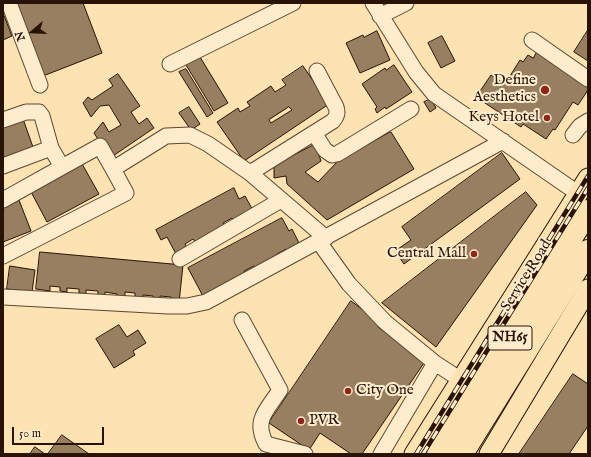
<!DOCTYPE html>
<html>
<head>
<meta charset="utf-8">
<style>
	body { margin:0 }
	#map { position:relative; width:591px; height:457px; overflow:hidden; background:#fde2b2; font-family:"IM FELL English",serif }
	canvas { display:block }
	.frame { position:absolute; inset:0; border:4px solid #281306; pointer-events:none }
	.north { position:absolute; left:12px; top:12px; width:40px; height:40px; -webkit-text-stroke:3px #feeccd; paint-order:stroke; rotate:251deg; font-size:11px; font-weight:700; line-height:16px; text-align:center; color:#281306 }
	.north::after { content:''; display:block; margin:auto; width:14px; height:18px; background:#281306; clip-path:polygon(50% 0,100% 100%,50% 72%,0 100%) }
	.scale { position:absolute; left:12px; top:427px; width:92px; height:18px; box-sizing:border-box; border:2px solid #281306; border-top:0; padding-left:5px; font-size:12px; line-height:14px; white-space:nowrap; color:#281306; -webkit-text-stroke:3px #feeccd; paint-order:stroke }
</style>
</head>
<body>
<div id="map">
<canvas width="591" height="457"></canvas>
<div class="frame"></div>
<div class="north">N</div>
<div class="scale">50 m</div>
</div>
<script>
const ctx = document.querySelector('canvas').getContext('2d');
ctx.lineJoin = 'round';
function fill(path, color) { ctx.fillStyle = color; ctx.fill(path, 'evenodd'); }
function trace(path, color, width, dash) { ctx.strokeStyle = color; ctx.lineWidth = width; ctx.lineCap = dash ? 'butt' : 'round'; ctx.setLineDash(dash || []); ctx.stroke(path); }
function write(font, color, halo, rows, align = 'center') {
  ctx.font = font + ' "IM FELL English",serif'; ctx.lineWidth = 4; ctx.setLineDash([]); ctx.textBaseline = 'middle'; ctx.strokeStyle = halo; ctx.fillStyle = color; for (const [text, x, y, turn = 0] of rows) {
    ctx.save(); ctx.translate(x, y); ctx.rotate((+turn || 0) * Math.PI / 180); ctx.textAlign = isNaN(turn) ? turn : align; if (halo) ctx.strokeText(text, 0, 0); ctx.fillText(text, 0, 0); ctx.restore();
  }
}
const building = new Path2D(`
	M15 3H83L102 53 43 76Z
	M3 13 12 36 3 40Z
	M588 30V61L574 52Z
	M377 31 390 60 360 73 346 43 363 35 364 37Z
	M442 36 455 61 441 68 428 43Z
	M537 52 588 86V90L578 105 573 102 555 130 553 129 546 139 523 124 521 127 476 97 491 75 505 84 520 60 523 62 528 55 533 58Z
	M200 57 228 103 214 111 186 65Z
	M394 65 412 92 386 109 385 107 377 113 375 109 377 107 362 84 385 68 386 70Z
	M303 66 329 104 244 161 217 122 238 108 240 112 250 106 247 102 271 86 275 92 286 85 282 80ZM289 107 292 110 271 123 269 120Z
	M186 69 213 113 207 117 179 72Z
	M118 74 140 106 131 112 139 124 147 118 154 128 110 158 94 133 103 122 109 132 121 125 109 105 100 106 91 117 83 103 88 97 92 100 113 86 109 80Z
	M431 99 436 108 430 112 424 102Z
	M189 107 200 124 191 130 179 113Z
	M22 116 34 150 3 161V123Z
	M391 132 414 169 327 220 287 184 286 176 274 178V165L315 144 321 161 305 172 318 182 338 161Z
	M502 153 520 179 404 264 395 251 411 240 402 227Z
	M81 162 99 194 47 222 30 190Z
	M234 188 239 199 245 196 254 212 234 223 232 218 223 223 225 227 206 235 207 237 196 243 193 239 185 244 187 248 176 254 167 237 161 240 156 230Z
	M526 192 537 205 436 347 382 303Z
	M19 200 31 231 3 242V206Z
	M282 218 289 231 292 229 301 247 289 254 286 249 277 254 280 259 257 271 254 266 244 271 247 276 205 300 188 268Z
	M40 252 183 265 179 303 171 302V297L160 296V301L153 300V296L143 295V299L135 298V293L125 292V297H116L117 294 105 292V296L98 295V291L86 290V294L79 293V289L67 288V292L60 291V287L50 286V291L36 289Z
	M10 266 35 270 32 292 7 289Z
	M351 301 381 323 378 327 426 360 362 454H351L320 433 309 450 269 423Z
	M119 325 127 337 138 330 146 343 133 351 135 355 114 368 96 339Z
	M573 374 588 384V426L569 454H519Z
	M62 435 89 454H48Z
	M35 447 45 454H30Z`);
fill(building, '#977f5f');
trace(building, '#281306', 1);
const minor = new Path2D(`
	M9 3 40 85
	M373 3 416 72 434 94 579 194
	M380 16 406 3
	M532 40 588 79
	M170 64 293 3
	M3 120 26 112H39L42 116 51 148 62 167 100 146 113 169 166 136 190 135 208 144 250 173 326 238
	M314 133 325 150 332 155 337 154 411 109
	M573 135 580 126 588 121
	M3 166 51 148
	M250 173 333 121C337 116 338 113 336 107L317 71
	M3 200 62 167
	M319 242 349 284 385 322 435 363
	M3 256 126 193 113 169
	M180 259 281 200
	M3 297 168 306H187L206 302 503 141
	M242 320 280 390C267 410 253 420 266 444L305 454
	M381 454 435 363 461 380`);
const major = new Path2D(`
	M414 454 588 178
	M489 454 588 289`);
const highway = new Path2D(`
	M438 454 588 211
	M462 454 588 251`);
trace(minor, '#5d4731', 17);
trace(major, '#281306', 21);
trace(highway, '#281306', 24);
trace(minor, '#feeccd', 15);
trace(major, '#fde2b2', 19);
trace(highway, '#fde2b2', 22);
const rail = new Path2D(`
	M416 454 588 176
	M423 454 588 188`);
trace(rail, '#281306', 4.5);
trace(rail, '#feeccd', 3, [9]);
for (const [x, y, r, color] of [
	[545,90,5,"#8f2418"],
	[547,118,4,"#8f2418"],
	[474,254,4,"#8f2418"],
	[348,391,4,"#8f2418"],
	[301,421,4,"#8f2418"]
]) { const dot = new Path2D(); dot.arc(x, y, r, 0, 2 * Math.PI); ctx.fillStyle = color; ctx.fill(dot); trace(dot, '#feeccd', 1.5); }
for (const [x, y, w] of [
	[510,338,44]
]) { const box = new Path2D(); box.roundRect(x - w / 2, y - 12, w, 24, 3); ctx.fillStyle = '#feeccd'; ctx.fill(box); trace(box, '#281306', 1); }
write('bold 14px', '#281306', null, [
	["NH65",510,338]
]);
write('15px', '#281306', '#feeccd', [
	["Define",536,81],
	["Aesthetics",536,98],
	["Keys Hotel",539,118],
	["Central Mall",466,254],
	["City One",356,391,"left"],
	["PVR",309,421,"left"]
], 'right');
write('15px', '#281306', '#feeccd', [
	["Service Road",527,276,-58]
]);
</script>
</body>
</html>
